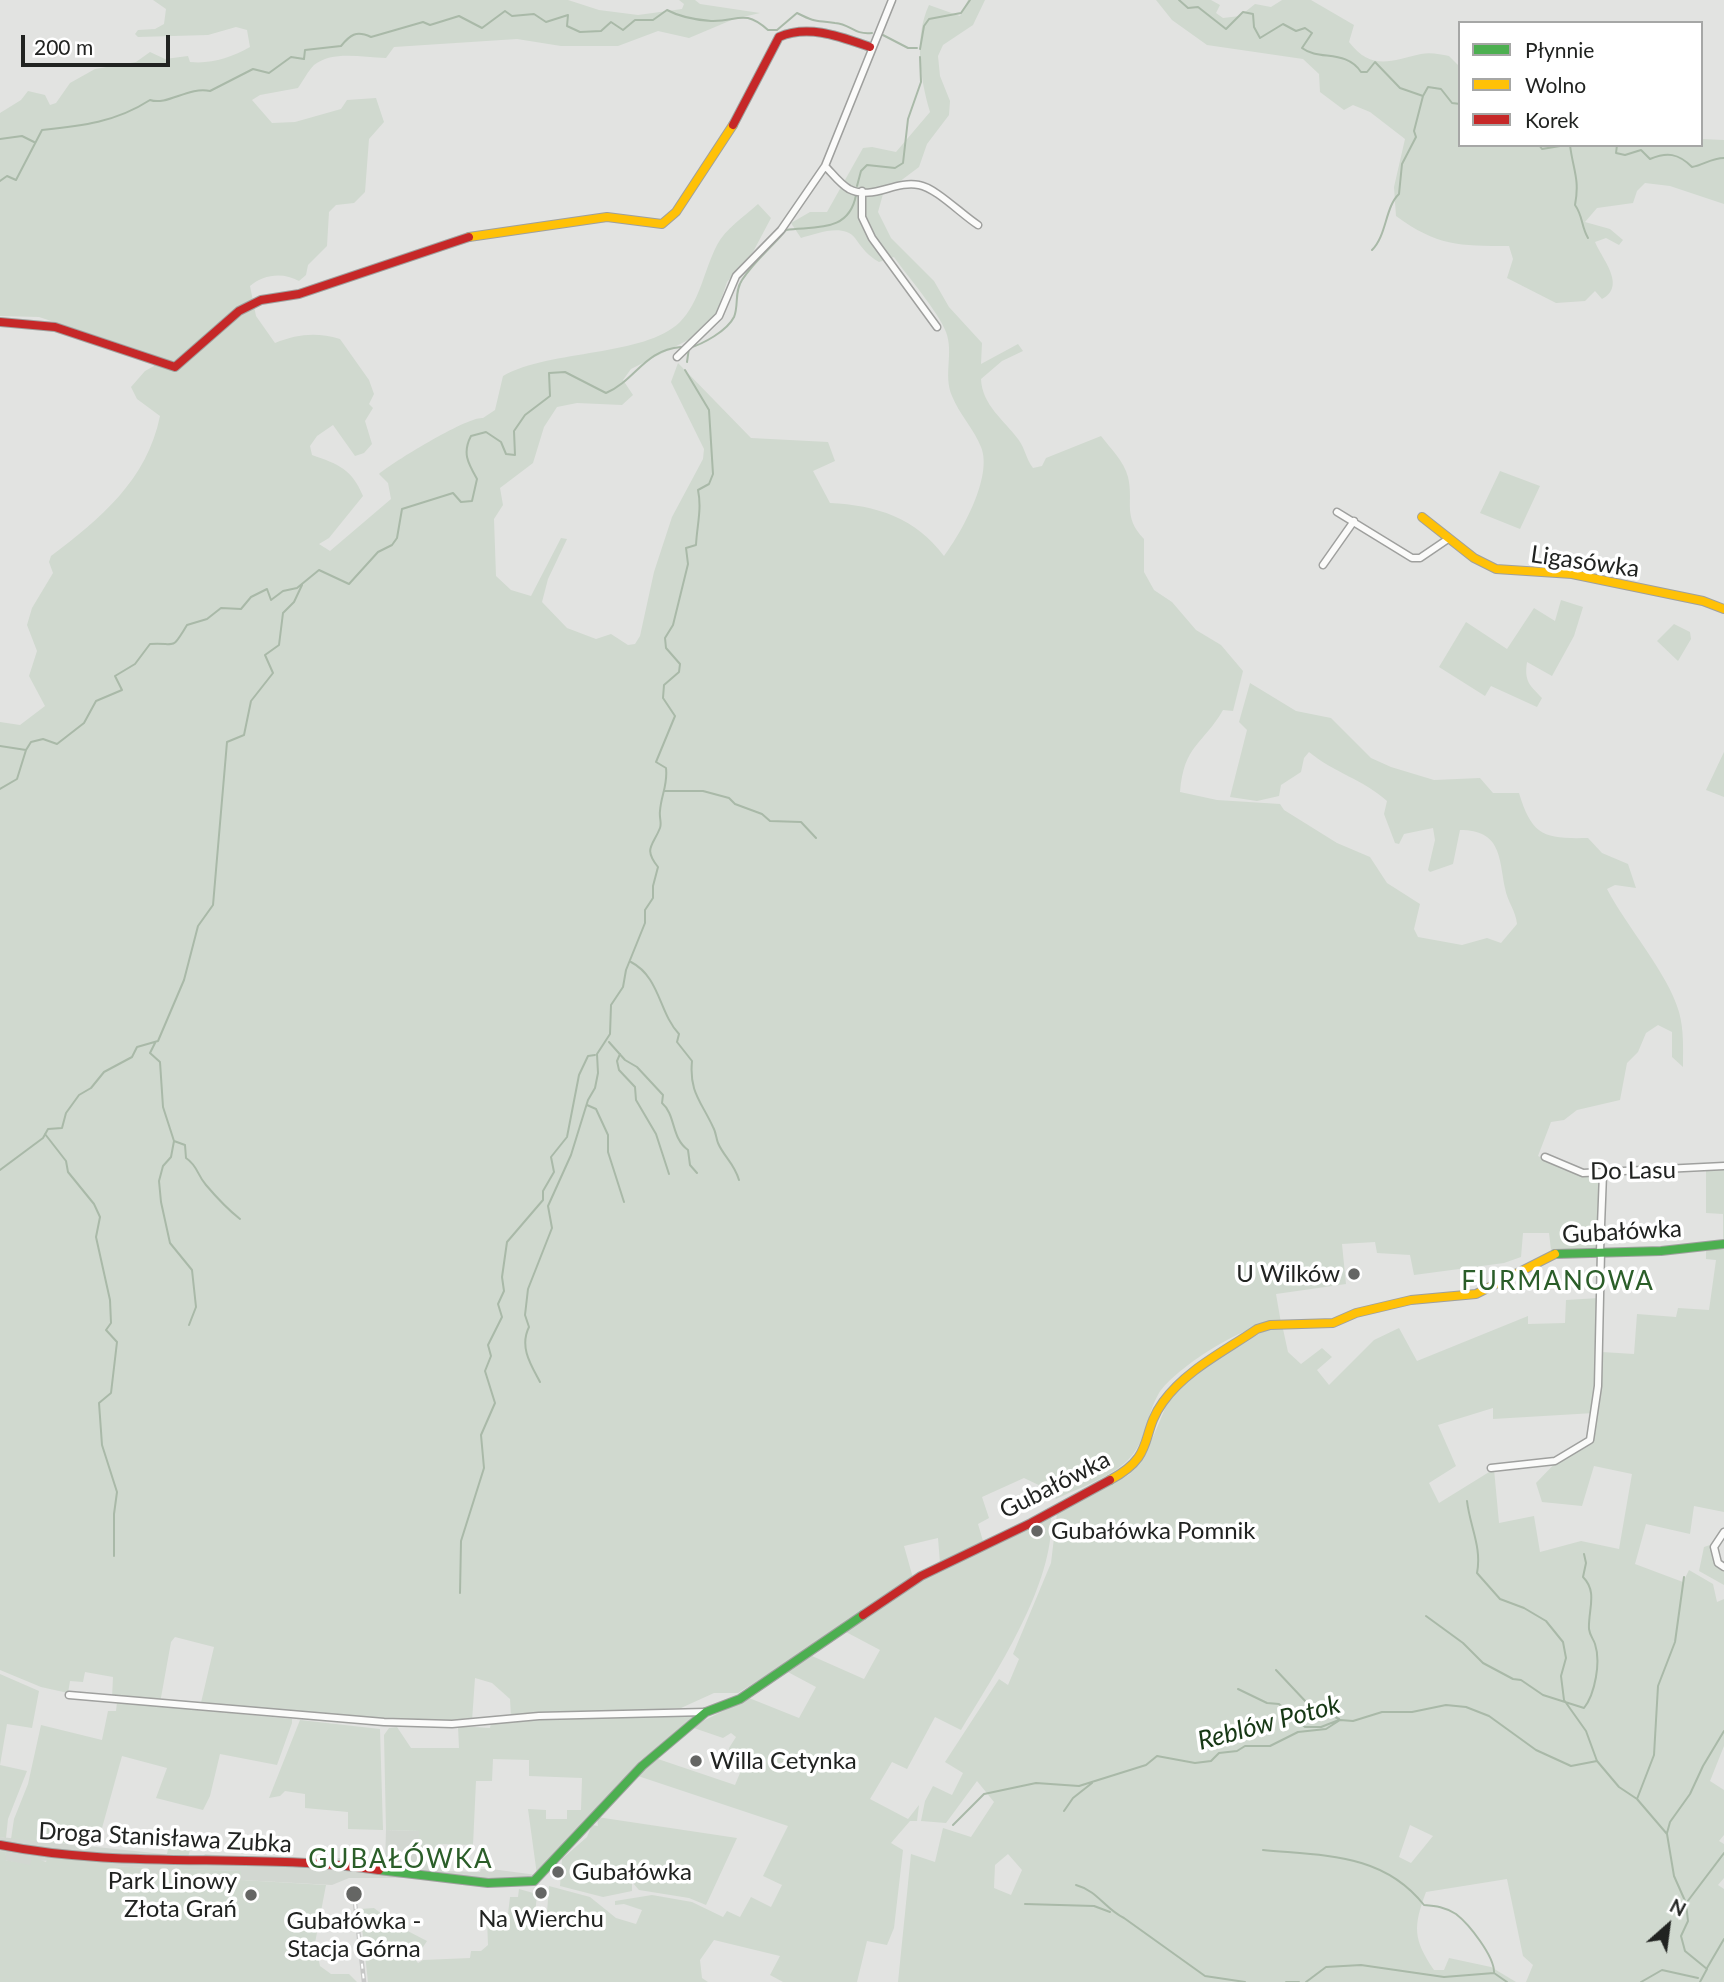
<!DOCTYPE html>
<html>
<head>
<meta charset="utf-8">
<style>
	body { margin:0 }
	#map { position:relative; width:1724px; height:1982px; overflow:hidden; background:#e2e3e1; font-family:Lato,sans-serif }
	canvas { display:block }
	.legend { position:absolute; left:1458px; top:21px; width:245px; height:126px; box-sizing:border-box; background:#fff; border:2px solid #a6a7a6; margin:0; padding:9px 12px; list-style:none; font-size:21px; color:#212321 }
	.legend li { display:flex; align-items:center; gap:14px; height:35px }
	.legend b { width:35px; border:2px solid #a6a7a6 }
	.north { position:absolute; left:1633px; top:1891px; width:70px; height:70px; -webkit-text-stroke:5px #fff; paint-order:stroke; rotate:28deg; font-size:19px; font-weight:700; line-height:28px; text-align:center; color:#212321 }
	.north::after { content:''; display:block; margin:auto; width:24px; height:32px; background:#212321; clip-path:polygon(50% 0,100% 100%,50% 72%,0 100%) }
	.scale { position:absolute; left:21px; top:35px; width:149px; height:32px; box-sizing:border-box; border:4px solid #212321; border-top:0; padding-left:9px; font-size:21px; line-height:24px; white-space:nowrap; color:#212321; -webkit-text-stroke:5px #fff; paint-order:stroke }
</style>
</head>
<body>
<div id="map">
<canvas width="1724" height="1982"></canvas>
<ul class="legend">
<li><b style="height:9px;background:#4caf50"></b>Płynnie</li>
<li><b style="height:9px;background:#ffc107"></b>Wolno</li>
<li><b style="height:9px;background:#c62828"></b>Korek</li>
</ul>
<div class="north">N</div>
<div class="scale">200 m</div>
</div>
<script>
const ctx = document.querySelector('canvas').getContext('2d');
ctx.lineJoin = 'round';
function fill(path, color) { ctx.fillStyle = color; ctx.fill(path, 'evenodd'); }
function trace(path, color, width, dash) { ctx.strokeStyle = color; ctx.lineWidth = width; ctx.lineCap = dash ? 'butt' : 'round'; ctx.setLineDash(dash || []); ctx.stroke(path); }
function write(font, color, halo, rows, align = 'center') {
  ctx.font = font + ' Lato,sans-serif'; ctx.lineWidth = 7; ctx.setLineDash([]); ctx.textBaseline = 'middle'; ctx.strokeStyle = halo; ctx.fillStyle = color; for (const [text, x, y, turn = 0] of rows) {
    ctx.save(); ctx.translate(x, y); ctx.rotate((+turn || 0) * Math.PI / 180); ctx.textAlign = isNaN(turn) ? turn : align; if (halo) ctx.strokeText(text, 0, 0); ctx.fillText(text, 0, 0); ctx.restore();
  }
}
fill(new Path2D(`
	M386 1830 419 1831 437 1865V1861L443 1862V1871L480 1872 481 1869H491L537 1875 538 1884 497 1885 434 1878H349L332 1885 241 1880V1871L176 1869V1876L150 1874V1868L112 1866V1861L55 1857V1860L40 1861 30 1866 4 1860 6 1852 0 1851V1837L202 1858 205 1854 245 1858H345L385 1864Z`), '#d2d7d1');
fill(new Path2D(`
	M153 0H568L599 10 638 15 682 9 684 4 679 0H695L700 4 760 13 734 19 689 38 658 31 618 46H561L517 39 394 47 386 58C362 58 334 50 314 65 308 71 303 81 298 88L260 95 252 100 272 123 295 122 341 109 347 100 376 98 384 122 369 139 365 192 354 203 336 205 329 212 327 246 308 265 306 275 299 281C284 272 263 274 250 286L256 316 275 343C298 334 316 332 340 339L369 380 374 394 369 404 373 408 365 421 372 444 364 453 355 456 333 425 317 436 310 446 312 455C338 464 352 469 363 496L329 538 319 544 330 551 391 499 388 483 379 474C393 462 468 416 483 418L495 410 503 376C551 349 644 357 680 322 700 302 704 270 717 245 725 229 745 216 758 204L771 218 753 252 727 282 717 312 709 322 696 336 631 369 623 380 633 395 622 405 577 403 557 407 544 427 533 463 500 488 503 505 494 519 496 576 511 590 531 596 561 538 567 539 548 579 542 602 567 628 596 639 611 634 628 645 635 644 640 636 654 572 672 517 703 459 704 449 671 382 678 363 751 438 828 442 835 461 813 471 830 503C876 505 916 518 944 556 962 532 993 476 981 447 974 429 959 414 952 396 943 375 954 353 946 332 938 311 907 276 894 257L879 262C867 255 863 249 855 238 843 223 816 234 801 238L791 223 810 212H827L863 148 872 147 896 152 930 112C920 78 914 37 929 5L960 16 968 0H985L973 25 943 45 938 56 940 76 950 101 949 115 927 144 919 167 883 194 878 212 891 238 934 281 949 307 982 343 981 364 1018 344 1023 351 1002 361 981 379C982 405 1004 420 1018 439 1025 448 1026 459 1033 468L1042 466 1046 458 1101 436C1111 449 1124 461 1128 477 1134 502 1122 516 1144 539V572L1154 590 1172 602 1196 630 1221 645 1243 671 1233 711 1223 710C1203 745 1184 744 1180 792L1217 800 1280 804 1284 810 1337 843 1370 857 1387 883 1420 904 1414 929 1418 937 1462 945 1487 938 1501 943 1517 924C1516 911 1507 901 1505 888 1499 857 1501 830 1460 830L1453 864 1430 872 1428 870 1435 840 1433 828 1404 834 1399 844 1395 843 1384 814 1387 801C1364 780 1333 772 1309 752L1304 758 1301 772 1281 785 1279 796 1257 801 1230 797 1247 730 1239 722 1250 683 1296 711 1331 718 1371 758 1391 767 1434 780 1480 778 1493 793H1519C1532 836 1544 839 1588 838L1602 853 1628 864 1636 888 1615 885 1607 889C1626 926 1668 973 1679 1012 1684 1030 1683 1048 1683 1067L1672 1057V1032L1658 1025 1646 1033 1638 1052 1627 1063 1620 1100 1577 1110 1564 1120 1551 1122 1538 1156 1571 1172 1606 1175 1603 1248 1551 1250 1549 1233H1523L1521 1257 1504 1263 1414 1275 1410 1255 1377 1253 1375 1242 1342 1244 1346 1284 1276 1294 1281 1323C1252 1318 1175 1368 1159 1393 1146 1415 1147 1442 1127 1461 1109 1478 1079 1488 1056 1499L1047 1489 1024 1478 982 1497 989 1518 978 1524 983 1541 940 1563 938 1538 904 1546 913 1578 819 1643 738 1693H714L681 1708 511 1717 510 1699 492 1683 475 1678 472 1721H384L200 1707 214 1647 175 1637 171 1642 160 1703 112 1698 113 1677 85 1672 83 1682 70 1681 68 1693 41 1687 0 1670V722L20 725 45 706 29 676 37 651 27 625 32 608 53 573 49 562 51 556C100 519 147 480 160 416L137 399 131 387 145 371 154 366 149 353 39 317 0 316V113L21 100 28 91 45 95 50 105 56 103 70 83 95 69 136 62 150 52 165 59 188 56 190 62C212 64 230 58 250 47L247 30 236 27 208 35 138 37 135 34 138 30 155 29 164 24 166 9Z
	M1156 0H1211L1220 5 1216 13 1223 18 1240 16 1255 4 1271 7 1282 0H1311L1354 25 1349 42C1371 71 1391 61 1421 54 1430 52 1440 54 1449 56L1460 67V145H1701V139L1724 140V204L1670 186 1645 183 1637 191 1633 203 1597 208 1585 222 1610 229 1623 240 1619 245 1606 238 1595 242C1602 259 1627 286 1602 299L1595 291 1585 301 1556 303 1507 278 1513 259 1509 246C1459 246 1437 246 1396 216L1394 187 1405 139 1370 112 1353 105 1344 110 1320 92 1319 74 1303 59 1207 45 1172 20Z
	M1500 471 1540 486 1520 529 1480 513Z
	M1561 600 1583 607 1574 636 1552 676 1527 662C1524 682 1530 685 1542 698L1537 707 1491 686 1485 696 1439 667 1466 622 1507 649 1534 608 1555 621Z
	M1674 624 1690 632 1691 639 1678 661 1657 641Z
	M1724 752V797L1706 790Z
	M1724 1167V1241H1723V1214L1706 1213V1169Z
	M1724 1246V1512L1694 1506 1690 1534 1646 1524 1635 1564 1683 1582 1689 1570 1713 1584 1717 1602 1724 1599V1746L1710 1781 1724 1790V1835L1719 1841 1724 1844V1878L1718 1885 1724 1889V1982H1526L1533 1965 1523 1956 1507 1879 1426 1892C1413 1927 1413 1939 1434 1970H1444L1449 1958 1491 1967 1516 1982H898L911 1854 935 1862 943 1828 971 1837 994 1802 977 1781 946 1823 921 1821 925 1801 933 1786 952 1795 963 1773 945 1762 999 1679 1008 1685 1019 1659 1013 1654 1051 1563 1057 1513 1130 1474 1153 1437 1169 1399 1183 1381 1227 1350 1271 1328 1283 1329 1288 1352 1301 1364 1322 1348 1332 1357 1317 1370 1329 1385 1374 1340 1399 1328 1417 1361 1528 1316V1324L1565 1323 1566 1300 1599 1298 1594 1413 1493 1419V1408L1438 1425 1456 1466 1429 1483 1439 1503 1494 1469 1499 1523 1534 1516 1540 1552 1581 1541 1619 1549 1632 1474 1594 1466 1582 1506 1542 1502 1536 1483 1561 1457 1591 1442 1597 1419 1602 1352 1634 1354 1637 1314 1676 1317 1678 1308 1709 1310 1716 1260 1706 1259V1250ZM1410 1825 1433 1836 1411 1863 1399 1857ZM1008 1854 1022 1870 1011 1895 994 1888 995 1865Z
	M1051 1517C1055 1583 995 1674 961 1730L935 1717 907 1769 892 1762 870 1799 908 1819 919 1805 917 1821H910L891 1843 903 1850 894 1928 887 1945 867 1941 857 1982H783L770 1975 780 1956 714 1940 700 1960 702 1978 708 1982H368L360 1909 374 1908 396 1925 427 1941 415 1959 418 1963 423 1960 470 1958 471 1951H481L488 1945 487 1919 494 1920 496 1914H508L510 1897H518L519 1889 537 1894 534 1926H546L549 1886 590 1897 616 1918 636 1924 642 1910 624 1904 615 1905V1901L652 1895 692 1902 723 1917 727 1911 740 1917 751 1897 771 1907 782 1885 763 1876 788 1826 638 1776 655 1758 735 1785 740 1773 728 1765 729 1748 736 1737 731 1733 723 1738 691 1727 749 1698 799 1718 816 1687 786 1671 812 1656 864 1679 880 1650 846 1632 920 1579 983 1546Z
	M1713 1544 1712 1557 1724 1569V1585L1699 1571 1704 1547Z
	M0 1674 39 1691 32 1728 7 1724 0 1765 27 1771 8 1819 6 1838 0 1837Z
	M117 1702 292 1719V1723L277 1765 220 1754 210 1796 203 1810 156 1798 167 1768 122 1756 97 1846 11 1839 14 1819 28 1784 41 1725 102 1740 108 1711H116Z
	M700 1713 640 1761 620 1787 537 1875 528 1809 546 1810V1819H567V1810H581L582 1778 529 1776V1760L493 1759 492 1781H476L473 1845 438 1844V1866H419V1831L386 1830 384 1735 389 1728 397 1727 411 1748H459L458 1726 490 1728 491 1722 513 1720Z
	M300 1720 380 1729 383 1830 348 1829V1812L305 1808V1794L285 1791 280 1796 269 1798Z
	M597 1817 737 1838 706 1905 689 1898 639 1890 632 1882V1891L603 1897 560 1886 562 1859 587 1837 592 1825 598 1826Z
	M172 1830 195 1833 188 1857 167 1854Z
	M0 1851 6 1852 5 1860 30 1865 32 1857 46 1862 47 1859 54 1860 55 1857 112 1861 113 1866 150 1868 151 1874 175 1876 176 1869 241 1871V1880L326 1885 315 1943 320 1966 331 1974H349L357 1982H0Z`), '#d0d9cf');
trace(new Path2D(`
	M1179 0 1188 8 1198 7 1226 29 1243 12 1253 14 1254 27 1260 38 1283 24 1296 31 1305 28 1312 33 1302 48C1319 61 1346 49 1361 72H1367L1375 62 1400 88 1423 96 1428 87 1441 89 1452 103 1460 104
	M881 34 908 48H917
	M920 49 924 26 929 19 961 13 970 0
	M0 139 22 136 34 142
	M1539 145 1542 149 1566 145
	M1570 145C1573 170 1580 179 1575 205 1583 216 1581 226 1588 238
	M1617 145 1616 153 1625 155 1641 150 1650 159C1667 152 1678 153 1692 167 1704 165 1711 158 1724 158
	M0 181 7 176 16 180 42 130C82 126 116 122 150 100 167 106 189 86 210 91L253 69 269 73 291 57 304 59 305 50 341 46C350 35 356 30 371 37L423 22 430 25 459 16 482 28 505 11 512 16 534 14 546 22 568 15 567 26 580 32 601 31 611 22 623 30 635 20H653L667 10C680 17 697 20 711 21 738 22 743 8 768 30H777L797 13C817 23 814 20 835 23 851 24 853 35 872 33
	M857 186 861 171 867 165 895 168 903 163 908 119 921 82 920 57
	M1372 250C1387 235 1385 207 1399 194L1402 164 1416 137 1414 131 1423 96
	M687 362 689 348C703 344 727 331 734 317 739 305 734 292 742 280 754 261 772 247 786 230 815 226 849 233 856 195
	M0 746 26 750 31 742 43 739 57 744 84 723 96 701 122 690 115 676 135 664 150 644C176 642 171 652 187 625L207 619 221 608 241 609 251 597 267 589 271 600 283 591 297 588 319 570 349 584 378 552 392 545 397 538 402 509 453 493 461 502 472 501 477 479C468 463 462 453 471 436L486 432 501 442 506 454 515 455 514 431 525 415 550 396 549 373 565 372 606 393C636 380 644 350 681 347
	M0 789 17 779 26 750
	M664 791H703L729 798 735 804 762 814 770 821 801 822 816 838
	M631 962C660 977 659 1013 679 1034L677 1042 692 1061C689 1092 701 1101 713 1127 716 1132 716 1138 718 1143 724 1157 734 1163 739 1180
	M609 1042 625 1060 637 1067 663 1095 662 1103C676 1115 671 1138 688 1150L690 1165 697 1173
	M155 1043 150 1053 160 1062 163 1107 174 1141 171 1157 163 1166 159 1181 161 1202 170 1243 192 1270 196 1307 189 1325
	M620 1054 617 1061 619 1070 635 1087 636 1100 656 1134 669 1174
	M587 1105 596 1109 608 1135V1152L624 1202
	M45 1134 66 1161 68 1172 94 1204 100 1217 96 1237 110 1300 111 1323 106 1330 117 1342 111 1393 99 1403 102 1445 117 1492 114 1514V1556
	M174 1141 185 1145 186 1158C198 1166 197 1175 206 1185 217 1198 226 1208 240 1219
	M0 1170 43 1138 48 1129 62 1128 66 1113 79 1095 91 1088 104 1072 132 1057 137 1047 158 1041 184 980 198 926 213 905 227 742 244 735 251 701 273 673 265 655 279 645 283 613 294 602 302 585
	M540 1382C531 1365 519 1347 529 1327L525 1315 528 1289 552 1228 548 1206 571 1155 588 1100 595 1088 598 1073 597 1054 610 1034 611 1005 623 987 626 970 645 923V910L653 898V886L658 867C643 848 653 846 660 828 662 823 659 817 660 811 661 795 668 785 666 768L656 762 675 716 663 698 664 685 679 672 680 664 666 648 665 638 673 625 688 564 686 548 696 545C697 525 702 509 698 490L709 484 713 474 709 410 685 370
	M1467 1501C1470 1527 1482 1547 1477 1573L1500 1599 1524 1608 1546 1621 1563 1642 1566 1658 1561 1676 1564 1700 1586 1731 1597 1761 1619 1787 1637 1799 1667 1834 1674 1876 1686 1903 1688 1921 1681 1936 1685 1951 1707 1969 1700 1982
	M460 1593 461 1541 484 1468 481 1435 495 1403 485 1371 491 1356 488 1345 502 1317 498 1304 504 1291 502 1277 507 1242 543 1200V1191L554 1172 551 1157 567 1137 579 1075 588 1056 595 1055
	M1426 1616 1463 1643 1483 1663 1513 1679 1521 1680 1543 1695 1584 1708C1595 1694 1601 1662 1595 1644 1593 1638 1590 1636 1589 1629 1588 1610 1598 1592 1583 1577L1586 1563 1584 1554
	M1276 1670 1307 1703 1339 1719
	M1238 1689 1267 1703 1279 1704 1305 1727H1321L1339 1720
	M1637 1799 1654 1755 1658 1686 1675 1642 1684 1577
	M1064 1811 1073 1798 1092 1783
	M953 1825 984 1794 1036 1783 1079 1786 1146 1765 1157 1756 1195 1763 1211 1761 1219 1753 1237 1751 1245 1746H1270L1298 1732 1326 1729 1340 1720 1353 1721 1382 1712H1412L1446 1705 1466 1707 1489 1716 1536 1750 1571 1766 1597 1761
	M1667 1833 1670 1822 1690 1794 1703 1766 1724 1731
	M1263 1850C1325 1856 1383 1853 1424 1905 1436 1906 1445 1907 1456 1914 1469 1924 1495 1957 1494 1973
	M1076 1885C1098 1891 1105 1909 1124 1918L1205 1976 1245 1982
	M1687 1902 1724 1853
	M1025 1904 1094 1906 1110 1912
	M1707 1968 1724 1939
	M1286 1982H1299
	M1306 1982 1326 1967 1361 1965 1444 1977 1494 1973 1507 1982
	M1641 1982 1662 1970 1698 1978`), '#a9b9a8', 2);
const street = new Path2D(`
	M825 166C832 173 840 184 849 189 872 201 895 180 919 185 936 188 961 214 978 225
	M862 191V217L872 238 937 327
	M677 357 719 316 736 276 781 230 825 166 892 0
	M1337 512 1412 558H1420L1448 539
	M1323 565 1354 521
	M1545 1157 1583 1173 1724 1166
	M1600 1251 1603 1174
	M1491 1468 1555 1461 1590 1440 1598 1386 1601 1251
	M1724 1532 1714 1547 1718 1563 1724 1567
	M69 1695 384 1722 452 1724 539 1716 706 1712`);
const fast = new Path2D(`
	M1555 1254 1661 1251 1724 1244
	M379 1870 488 1883 534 1881 642 1766 706 1712 740 1699 863 1615`);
const slow = new Path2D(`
	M469 237 607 217 662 224 676 212 733 125
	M1422 517 1474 558 1496 569 1572 574 1703 601 1724 609
	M1110 1480C1157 1455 1139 1435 1163 1402 1186 1370 1225 1351 1257 1329L1270 1325 1333 1323 1356 1313 1411 1300 1476 1294 1555 1254`);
const jam = new Path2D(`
	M733 125 779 37C809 24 841 37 870 47
	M0 322 55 327 175 367 239 311 261 300 299 294 469 237
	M863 1615 921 1576 1031 1523 1110 1480
	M0 1845C126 1870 253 1852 379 1870`);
trace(street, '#9fa09e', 9);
trace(fast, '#9fa09e', 10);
trace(slow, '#9fa09e', 10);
trace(jam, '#9fa09e', 10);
trace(street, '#fbfbfa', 6);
trace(fast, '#4caf50', 8);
trace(slow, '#ffc107', 8);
trace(jam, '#c62828', 8);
const rail = new Path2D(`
	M354 1894 364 1982`);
trace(rail, '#c7c8c7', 4.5);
trace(rail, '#fff', 2, [5]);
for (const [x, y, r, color] of [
	[1354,1274,7,"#656664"],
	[1037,1531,7,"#656664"],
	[696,1761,7,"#656664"],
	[558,1872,7,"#656664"],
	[541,1893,7,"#656664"],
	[354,1894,9,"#656664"],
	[251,1895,7,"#656664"]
]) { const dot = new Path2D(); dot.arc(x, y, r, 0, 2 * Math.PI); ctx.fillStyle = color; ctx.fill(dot); trace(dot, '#fff', 2.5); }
write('24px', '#212321', '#fff', [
	["Ligasówka",1585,562,8],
	["Do Lasu",1633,1171,-1],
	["Gubałówka",1622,1232,-3],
	["Gubałówka",1055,1485,-27],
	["Droga Stanisława Zubka",165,1838,3]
]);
write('24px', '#212321', '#fff', [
	["U Wilków",1340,1274,"right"],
	["Gubałówka Pomnik",1051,1531],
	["Willa Cetynka",710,1761],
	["Gubałówka",572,1872],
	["Park Linowy",237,1881,"right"],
	["Złota Grań",237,1909,"right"],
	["Na Wierchu",541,1919,"center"],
	["Gubałówka -",354,1921,"center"],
	["Stacja Górna",354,1949,"center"]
], 'left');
ctx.letterSpacing = '2px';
write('26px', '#2b5e29', '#fff', [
	["FURMANOWA",1558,1282],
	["GUBAŁÓWKA",401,1860]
]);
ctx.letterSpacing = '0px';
write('italic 26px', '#173815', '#fff', [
	["Reblów Potok",1269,1723,-15]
]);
</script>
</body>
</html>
